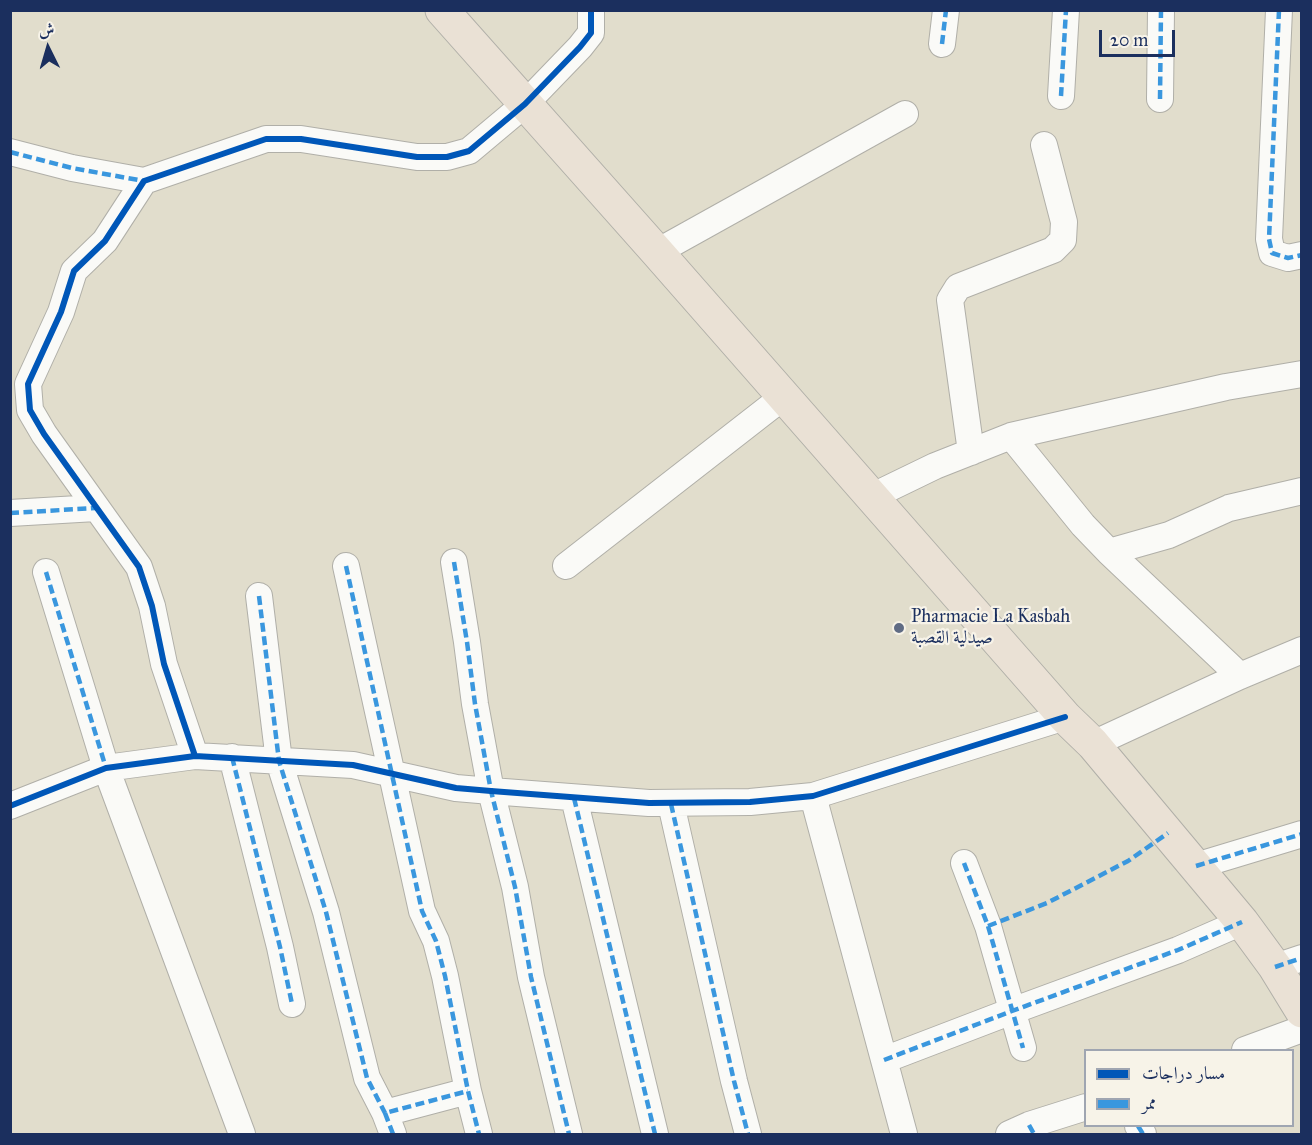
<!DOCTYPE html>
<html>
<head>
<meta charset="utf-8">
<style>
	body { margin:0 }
	#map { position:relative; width:1312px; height:1145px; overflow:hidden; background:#e1ddcc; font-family:"IM FELL Great Primer",Amiri,serif }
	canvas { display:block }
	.frame { position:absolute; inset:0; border:12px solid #1b2f5e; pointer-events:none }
	.legend { position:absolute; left:1084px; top:1049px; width:210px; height:78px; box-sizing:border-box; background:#f7f3e8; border:2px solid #9fa5b1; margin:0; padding:8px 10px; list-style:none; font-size:18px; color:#1b2f5e }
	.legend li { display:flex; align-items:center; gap:12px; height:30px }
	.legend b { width:30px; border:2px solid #9fa5b1 }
	.north { position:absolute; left:18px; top:18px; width:60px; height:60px; -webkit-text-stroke:4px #f7f3e8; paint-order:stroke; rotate:355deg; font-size:16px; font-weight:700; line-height:24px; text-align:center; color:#1b2f5e }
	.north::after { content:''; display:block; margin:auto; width:21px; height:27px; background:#1b2f5e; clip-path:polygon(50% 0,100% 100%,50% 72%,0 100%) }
	.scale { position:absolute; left:1099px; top:30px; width:76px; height:27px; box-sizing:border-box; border:3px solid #1b2f5e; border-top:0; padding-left:8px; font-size:18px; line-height:21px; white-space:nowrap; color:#1b2f5e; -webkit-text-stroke:4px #f7f3e8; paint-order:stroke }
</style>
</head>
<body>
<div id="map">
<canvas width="1312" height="1145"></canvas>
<div class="frame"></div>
<ul class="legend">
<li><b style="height:8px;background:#0057b8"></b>مسار دراجات</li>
<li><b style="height:8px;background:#3a97de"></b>ممر</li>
</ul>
<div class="north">ش</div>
<div class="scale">20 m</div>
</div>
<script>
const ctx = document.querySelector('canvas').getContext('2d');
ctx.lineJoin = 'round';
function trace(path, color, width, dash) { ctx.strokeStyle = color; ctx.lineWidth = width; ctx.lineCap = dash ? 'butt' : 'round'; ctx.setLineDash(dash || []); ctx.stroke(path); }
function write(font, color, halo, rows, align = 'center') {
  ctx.font = font + ' "IM FELL Great Primer",Amiri,serif'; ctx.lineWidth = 4.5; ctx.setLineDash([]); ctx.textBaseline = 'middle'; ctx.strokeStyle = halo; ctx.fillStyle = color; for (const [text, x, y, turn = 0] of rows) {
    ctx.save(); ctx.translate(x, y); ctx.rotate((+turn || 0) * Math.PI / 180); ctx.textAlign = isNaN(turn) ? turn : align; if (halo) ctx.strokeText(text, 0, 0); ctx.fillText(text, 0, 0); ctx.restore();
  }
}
const minor = new Path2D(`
	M1279 10 1269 239 1272 253 1288 258 1302 255
	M942 44 946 10
	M1061 96 1066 10
	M1160 99 1161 10
	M10 152 72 168 144 181
	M657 252 905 114
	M1011 436 1083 525 1109 552 1240 676
	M971 452 950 300 958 287 1053 250 1063 240 1064 222 1044 145
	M871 497 935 466 1011 436 1226 387 1302 374
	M10 513 96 508
	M1109 552 1169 535 1229 508 1302 491
	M454 562 467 642 475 704 491 791 515 887 531 977 569 1134
	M346 566 422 911 436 941 445 976 468 1091 479 1134
	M566 566 783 397
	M46 572 106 768 242 1134
	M259 596 279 761 326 912 367 1078 385 1113
	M1093 744 1240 676 1302 650
	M195 756 164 664 152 606 139 567 44 434 30 410 28 384 61 312 74 271 105 241 144 181 266 139H301L417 157H447L469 151 525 104 580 47 591 33V10
	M232 757 280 947 292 1004
	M813 796 904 1134
	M574 798 655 1134
	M671 804 734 1081 748 1134
	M10 806 106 768 195 756 353 765 456 788 491 791 649 803 750 802 813 796 1065 717
	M964 863 988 926 1023 1048
	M1196 866 1302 834
	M1275 967 1302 958
	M1245 1050 1302 1029
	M884 1060 1012 1011 1178 950 1242 922
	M1138 1126 1143 1134
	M393 1134 385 1113 468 1091
	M1009 1134 1029 1125 1086 1107`);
const major = new Path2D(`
	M442 10 657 252 1065 717 1093 744 1242 922 1275 967 1302 1011`);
trace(minor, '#b0afa8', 28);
trace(major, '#b0afa8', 35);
trace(minor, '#fafaf7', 26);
trace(major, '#eae1d5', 33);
trace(new Path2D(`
	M1279 10 1269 239 1272 253 1288 258 1302 255
	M942 44 946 10
	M1061 96 1066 10
	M1160 99 1161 10
	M10 152 72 168 144 181
	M10 513 96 508
	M454 562 467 642 475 704 491 791 515 887 531 977 569 1134
	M346 566 422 911 436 941 445 976 468 1091 479 1134
	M46 572 106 768
	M259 596 279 761 326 912 367 1078 385 1113
	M232 757 280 947 292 1004
	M574 798 655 1134
	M671 804 734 1081 748 1134
	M964 863 988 926 1023 1048
	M1196 866 1302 834
	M988 926 1047 903 1128 861 1168 833
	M1275 967 1302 958
	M884 1060 1012 1011 1178 950 1242 922
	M1029 1125 1034 1134
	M1138 1126 1143 1134
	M393 1134 385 1113 468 1091`), '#3a97de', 4.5, [9, 4.5]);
trace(new Path2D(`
	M195 756 164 664 152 606 139 567 44 434 30 410 28 384 61 312 74 271 105 241 144 181 266 139H301L417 157H447L469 151 525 104 580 47 591 33V10
	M10 806 106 768 195 756 353 765 456 788 491 791 649 803 750 802 813 796 1065 717`), '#0057b8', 6);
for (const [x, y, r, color] of [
	[899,628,6,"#606c84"]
]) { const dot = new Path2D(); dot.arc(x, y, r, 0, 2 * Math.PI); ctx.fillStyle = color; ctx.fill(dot); trace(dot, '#f7f3e8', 2); }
write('18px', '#1b2f5e', '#f7f3e8', [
	["Pharmacie La Kasbah",911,618],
	["صيدلية القصبة",911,639]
], 'left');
</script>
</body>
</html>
